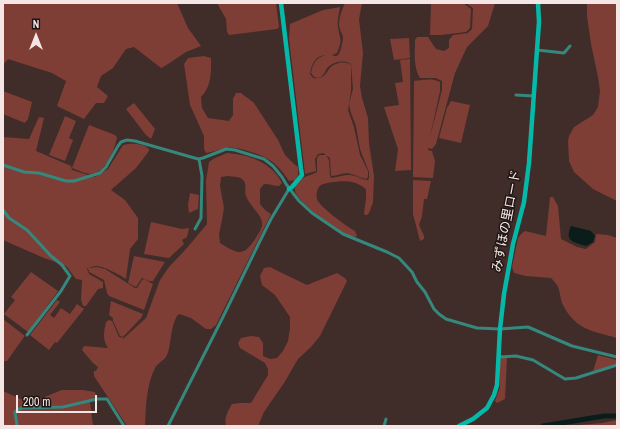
<!DOCTYPE html>
<html>
<head>
<meta charset="utf-8">
<style>
	body { margin:0 }
	#map { position:relative; width:620px; height:429px; overflow:hidden; background:#402c29; font-family:"Archivo Narrow",sans-serif }
	canvas { display:block }
	.frame { position:absolute; inset:0; border:4px solid #f4e6e4; pointer-events:none }
	.north { position:absolute; left:16px; top:16px; width:40px; height:40px; -webkit-text-stroke:3px #201715; paint-order:stroke; rotate:0deg; font-size:11px; font-weight:700; line-height:16px; text-align:center; color:#f4e6e4 }
	.north::after { content:''; display:block; margin:auto; width:14px; height:18px; background:#f4e6e4; clip-path:polygon(50% 0,100% 100%,50% 72%,0 100%) }
	.scale { position:absolute; left:16px; top:395px; width:81px; height:18px; box-sizing:border-box; border:2px solid #f4e6e4; border-top:0; padding-left:5px; font-size:12px; line-height:14px; white-space:nowrap; color:#f4e6e4; -webkit-text-stroke:3px #201715; paint-order:stroke }
</style>
</head>
<body>
<div id="map">
<canvas width="620" height="429"></canvas>
<div class="frame"></div>
<div class="north">N</div>
<div class="scale">200 m</div>
</div>
<script>
const ctx = document.querySelector('canvas').getContext('2d');
ctx.lineJoin = 'round';
function fill(path, color) { ctx.fillStyle = color; ctx.fill(path, 'evenodd'); }
function trace(path, color, width, dash) { ctx.strokeStyle = color; ctx.lineWidth = width; ctx.lineCap = dash ? 'butt' : 'round'; ctx.setLineDash(dash || []); ctx.stroke(path); }
function write(font, color, halo, rows, align = 'center') {
  ctx.font = font + ' "Archivo Narrow","Noto Sans JP",sans-serif'; ctx.lineWidth = 3; ctx.setLineDash([]); ctx.textBaseline = 'middle'; ctx.strokeStyle = halo; ctx.fillStyle = color; for (const [text, x, y, turn = 0] of rows) {
    ctx.save(); ctx.translate(x, y); ctx.rotate((+turn || 0) * Math.PI / 180); ctx.textAlign = isNaN(turn) ? turn : align; if (halo) ctx.strokeText(text, 0, 0); ctx.fillText(text, 0, 0); ctx.restore();
  }
}
fill(new Path2D(`
	M3 3H177L188 28 201 46 186 52 165 66 161 68 134 47 126 49 113 68 101 76 97 87 108 96 104 103H96L84 119 57 106 66 81 52 73 8 59 3 65Z
	M217 3H276L279 27 277 29 229 35 227 32 226 19Z
	M345 3H362L359 19 363 53 360 86 362 98 368 118 369 143 374 176 373 202 369 213 367 215H365L364 213 366 199V189C362 186 357 183 352 182 347 180 326 182 321 185 317 187 316 195 317 199 319 206 347 227 355 231L357 236 355 237C351 236 347 235 343 233 333 228 291 199 295 187 298 177 310 176 317 172V159L318 156 320 155H326L329 160 330 176 331 178C339 177 346 173 355 176 359 177 363 180 368 180L369 178V172L360 149 356 126 350 110 349 104 353 89 351 64C344 59 333 62 327 68 325 71 324 75 321 77 319 78 317 78 314 77L311 73C312 67 315 59 321 57 324 55 329 55 330 55 317 54 312 61 310 74L313 78C330 80 324 66 339 63 341 62 345 63 348 63L351 65V91L348 110 354 127 360 155 368 171V177L366 179C360 178 354 174 347 173 342 173 337 176 331 176L330 158 323 153 318 154 315 159 316 171 305 174 289 39 290 24 323 10 340 7C339 14 337 20 338 27 340 41 343 39 337 53L332 55C334 56 335 57 338 55 341 52 343 40 343 37 342 33 339 29 339 24 339 17 342 10 345 3Z
	M431 3H463L471 9 470 28 466 32 441 35H430Z
	M466 3H495L488 26 467 47 455 73 436 144 432 149 428 148V150L432 151 435 161 433 178 413 177 414 81C423 80 432 78 440 82V91L430 137 442 90V81L436 78H420C413 67 415 52 415 40L417 37H428L436 49 444 51 449 48V40L453 35 468 33 472 29 473 8Z
	M587 3H617V201L593 189 574 172 569 161 568 141 569 136 574 127 593 115 598 107 600 91 598 77 591 44 587 16Z
	M409 38 410 58 394 60 390 39Z
	M204 56 211 58C211 72 212 86 201 97L202 108 208 118 229 121 233 115V99L236 93H241L254 103 278 140 285 155 294 164 298 167V175L295 180 289 181C277 163 269 157 248 151 241 149 234 147 227 148 220 149 213 152 206 153L204 149V136L190 105 184 64 188 58Z
	M410 59 411 170 395 171 398 149 384 107 399 105 395 83 403 82 400 60Z
	M3 91 32 102 28 119 25 123 3 114Z
	M451 101 470 105 461 143 439 138 447 108Z
	M134 103 155 129 151 139 146 135 126 109Z
	M65 116 76 121 69 138 73 140 65 161 49 155Z
	M39 117 44 118 36 151 71 166 72 170 95 177 108 169 123 145C131 143 143 143 149 149V151L136 168 111 190 125 200 138 218V239L130 249 126 279C118 274 104 266 95 266 93 266 91 267 89 268L97 267 105 269 135 288H137L142 280 144 279 153 284 144 310 109 296 107 293 104 280 91 273 89 272 88 268 87 269 89 274 103 282V288L98 289 86 306H83L81 300 82 280 76 279 67 267 64 265 44 258 3 240V137L29 139Z
	M89 125 115 135 117 137C116 146 109 162 102 169 100 172 95 173 91 174 85 174 78 170 72 168Z
	M227 153C250 155 271 162 282 183L279 186C274 186 270 184 264 184L260 189V204L265 210 271 214 216 325 211 329H206L191 318 179 314C172 320 171 340 169 349 168 353 166 358 163 360 160 363 156 365 155 368 146 386 146 407 145 426H127L94 376V371H96L98 367 93 363 82 350 84 346 108 348C102 340 104 331 106 322L109 320 112 321 119 337 124 338 146 318 160 280 169 267 186 249 207 224 206 181 209 162 213 159ZM227 176C233 177 241 176 244 181 247 185 244 192 246 196 249 205 261 214 262 222 263 228 259 232 257 236 244 257 239 255 220 243L219 234 222 220 224 208 220 186 221 177Z
	M413 180 431 181 427 199H424L422 216 419 225 424 236V239L420 241 413 214Z
	M190 193 199 195 198 209 189 213 188 205Z
	M550 197H553L558 206 561 239 577 247 586 249 595 242 596 234 608 235 617 238V339L614 337C590 331 574 328 562 303 560 297 560 290 557 285 555 282 553 280 551 278L526 276 514 273 512 267 518 238 521 234 525 231 546 236Z
	M151 222 182 229 189 228 187 237 182 240 184 244 169 258H168L144 254Z
	M134 256 165 262 153 281H149L142 278 136 287 128 283Z
	M270 267 284 274 307 285 337 273 345 278 347 281 320 336 311 347 298 359 284 383 264 412 258 426H226C224 417 228 411 232 404L240 403H251L268 375V369L265 363 240 348 238 343 241 338 251 336 259 337 263 343V356L270 359 277 358 283 351 288 341 290 328V317L275 295 262 285 260 276 264 268Z
	M31 272 58 291 28 332 4 314 15 300 11 297Z
	M57 300 60 302 50 315 54 318 61 308 70 314 77 304 84 309 57 343 55 342 49 350 30 335Z
	M111 301 143 314 141 318 123 337 120 336 113 321V318L109 315Z
	M3 319 25 336 24 337 7 361H3Z
	M598 355 617 360V364L593 371Z
	M500 358H507L505 399 497 403 495 401 500 387Z
	M62 390H83L95 392 96 396 90 402 93 426H3V391L25 401 29 399 42 398Z
	M617 420V426H567L602 423Z`), '#7e3e36');
fill(new Path2D(`
	M571 226 591 231 595 236 593 242 586 246C574 242 564 242 571 226Z`), '#0b1d1b');
trace(new Path2D(`
	M543 426 604 416H617`), '#0b1d1b', 5);
trace(new Path2D(`
	M537 50 564 53 570 46
	M516 95 534 96
	M3 165 24 172 39 173 66 181H74L100 173 106 167 118 146 121 142 127 140 135 141 198 159 203 158 226 149 235 150 264 159 273 166 282 177 286 184 299 201 312 213 343 234 387 252 399 258 412 272 417 282 425 292 434 309 439 314 446 319 477 328 500 329 528 327 572 346 617 357
	M3 210 9 218 27 230 51 256 62 265 70 276 61 291 27 335
	M195 229 201 218 202 176 199 159
	M499 357 516 356 533 360 565 379 576 378 617 365
	M16 426 17 425 15 412 17 410 22 408 63 407 97 399H107L124 426
	M168 426 223 317 258 245 271 219 289 189
	M384 426 386 419`), '#34887d', 3);
trace(new Path2D(`
	M281 3 301 169 302 175 292 187 289 189
	M459 426 473 419 487 408 494 395 497 385 500 329 504 294 513 244 524 202 529 163 537 50 539 22 538 3`), '#06b8a8', 4.5);
write('13px', '#f4e6e4', '#201715', [
	["みずほの里ロード",507,221,-79]
]);
</script>
</body>
</html>
